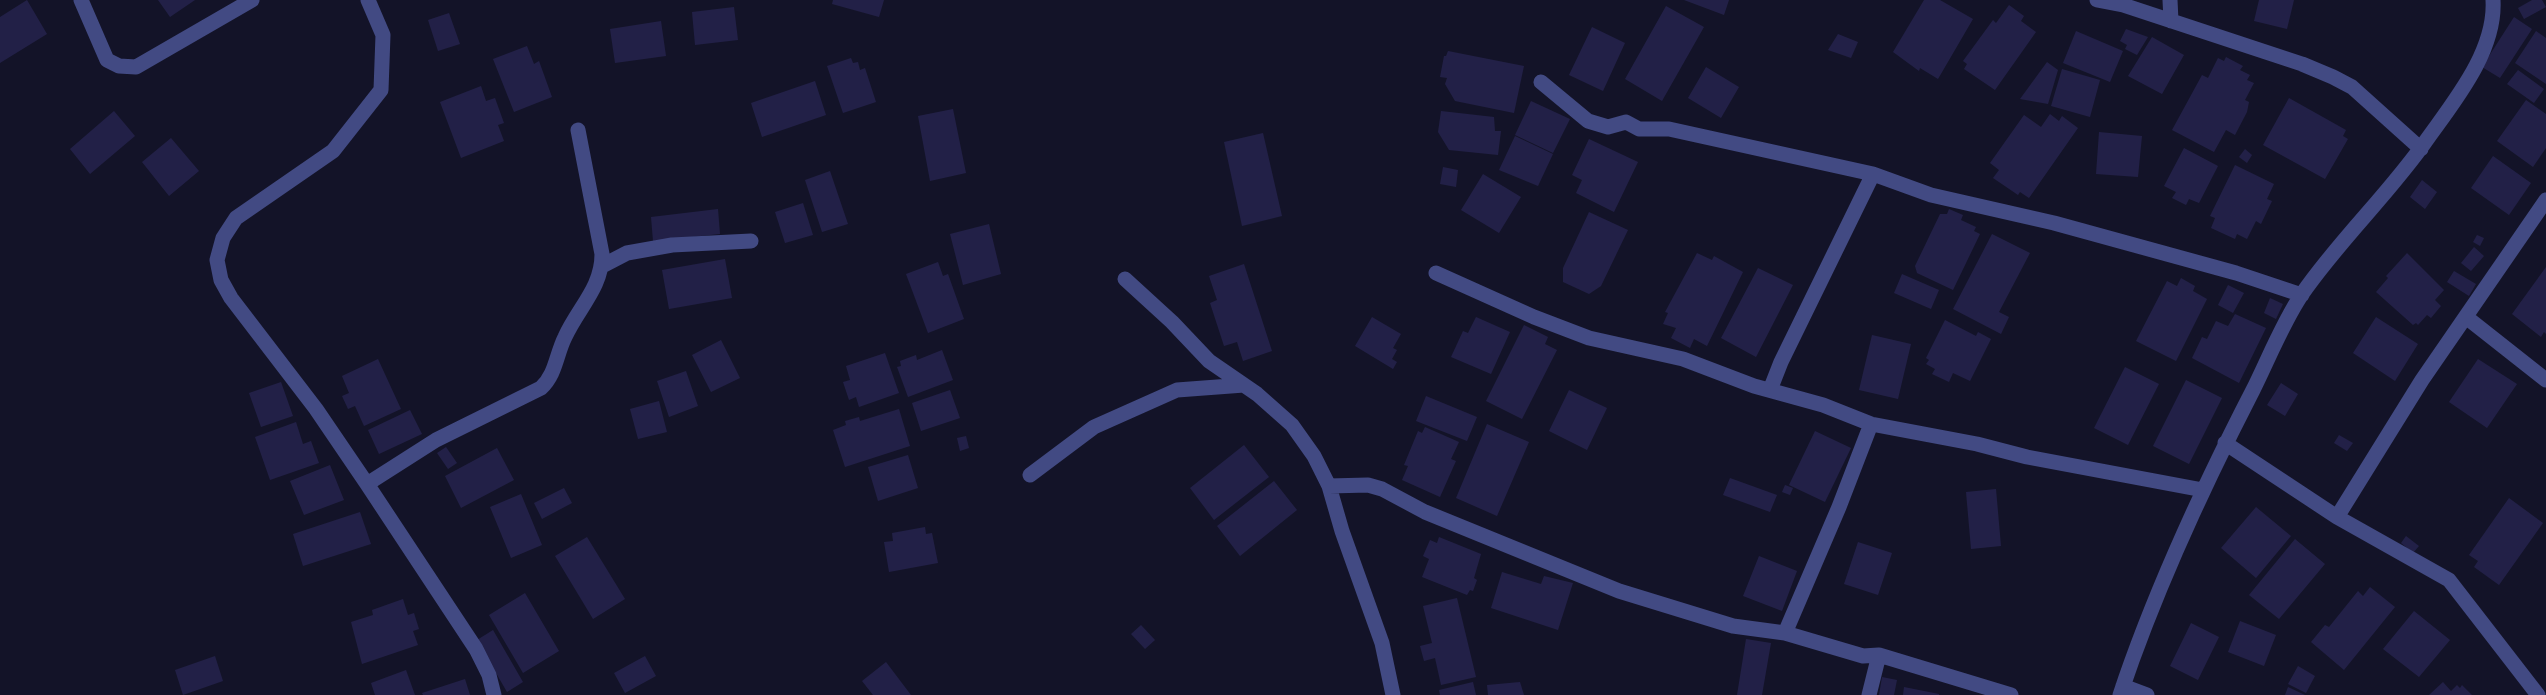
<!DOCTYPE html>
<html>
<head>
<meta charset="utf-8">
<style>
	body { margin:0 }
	canvas { display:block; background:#131328 }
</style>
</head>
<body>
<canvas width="2546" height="695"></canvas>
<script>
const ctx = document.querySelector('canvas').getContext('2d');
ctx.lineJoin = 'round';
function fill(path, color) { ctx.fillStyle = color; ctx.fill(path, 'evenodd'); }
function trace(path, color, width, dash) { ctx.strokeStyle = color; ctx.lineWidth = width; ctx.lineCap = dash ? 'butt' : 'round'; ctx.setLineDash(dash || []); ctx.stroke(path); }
fill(new Path2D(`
	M27 0 47 34 0 63V17Z
	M158 0H195L170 17Z
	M833 0H884L879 17 832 4Z
	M1684 0H1729L1724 15Z
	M1924 0H1940L1973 19 1938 79 1920 68 1919 71 1893 52Z
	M2259 0H2294L2287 29 2254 21Z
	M2532 0H2542L2546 7 2524 19 2518 8Z
	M2009 5 2024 16 2021 21 2036 32 1995 90 1964 69 1967 64 1963 61 1993 20 1996 23Z
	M1666 6 1704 27 1662 101 1625 79Z
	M734 7 738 40 695 45 692 12Z
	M449 13 460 44 438 51 428 20Z
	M2514 17 2532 29 2500 78 2482 67Z
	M661 21 666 56 615 63 610 29Z
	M1592 27 1625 43 1603 91 1569 75Z
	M2126 29 2148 37 2137 55 2125 49 2127 45 2120 41Z
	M2076 31 2123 51 2110 82 2063 63Z
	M2536 31 2546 38V84L2515 63Z
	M1838 34 1858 42 1851 58 1828 50Z
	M2152 37 2184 55 2162 94 2128 76Z
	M527 46 534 64 539 61 552 97 514 112 493 59Z
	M1448 51 1524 66 1514 113 1455 101 1445 84 1447 78 1440 77 1444 56H1446Z
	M2226 57 2243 66 2240 70 2250 75 2247 80 2254 83 2245 100 2249 102 2247 112 2235 135 2226 130 2214 152 2172 130 2202 75 2208 78 2218 58 2224 61Z
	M851 58 853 63 858 62 860 70 865 68 876 102 843 113 827 66Z
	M2047 62 2058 70 2048 104 2020 99Z
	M1706 67 1739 87 1721 118 1688 98Z
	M2062 69 2100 80 2090 117 2051 106Z
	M2518 70 2544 89 2534 103 2507 84Z
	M815 81 826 115 762 137 751 103Z
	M481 86 486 101 495 98 504 123 498 125 504 141 461 158 440 102Z
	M2289 98 2346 130 2343 136 2348 139 2325 179 2263 145Z
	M2526 100 2546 114V148L2533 167 2497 141Z
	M1531 101 1570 119 1553 153 1515 135Z
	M953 109 966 173 930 181 918 116Z
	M114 111 135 136 90 174 70 149Z
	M1441 111 1494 117 1495 131H1501L1498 155 1449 150 1438 132Z
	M2050 114 2059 121 2062 116 2078 128 2029 198 2020 192 2018 195 1993 178 1999 170 1990 163 2024 115 2041 127Z
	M2099 132 2142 136 2138 177 2096 174Z
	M1263 133 1282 216 1242 226 1224 142Z
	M1515 136 1553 154 1538 186 1499 170Z
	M171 138 199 171 169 196 142 162Z
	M1589 139 1638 162 1614 212 1576 193 1582 180 1572 175Z
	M2184 148 2218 166 2199 203 2189 199 2186 205 2172 198 2176 192 2164 186Z
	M2245 149 2252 155 2247 163 2239 157Z
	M2493 156 2531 183 2509 215 2471 188Z
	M2235 165 2274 184 2267 199 2272 201 2261 224 2256 221 2247 239 2237 234 2235 239 2211 228 2215 218 2210 216Z
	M1443 167 1458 170 1456 187 1440 184Z
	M830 171 848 224 822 232 805 180Z
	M1483 174 1521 197 1499 233 1461 210Z
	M2422 180 2437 192 2425 209 2410 197Z
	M803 203 813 235 785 243 775 212Z
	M718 209 720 234 653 241 651 217Z
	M1949 209 1963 215 1961 220 1976 227 1974 231 1980 234 1953 290 1917 273 1915 266 1940 214H1947Z
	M1589 212 1628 230 1601 286 1589 294 1563 282V268Z
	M989 224 1001 274 963 285 950 234Z
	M1992 234 2030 253 1999 312 2009 317 2001 334 1953 309Z
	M2477 235 2484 238 2480 246 2473 242Z
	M2474 247 2484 256 2471 271 2461 263Z
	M1697 253 1712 260 1714 256 1743 272 1707 346 1694 339 1690 348 1671 338 1676 328 1663 324 1668 313 1665 312Z
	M2407 253 2444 290 2435 300 2441 306 2431 318 2427 315 2418 325 2416 323 2413 325 2376 292 2388 278 2386 276Z
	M725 259 732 298 669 309 662 270Z
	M938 262 943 276 948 274 964 319 928 333 906 274Z
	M1244 264 1272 351 1243 361 1237 342 1224 346 1210 303 1217 300 1209 276Z
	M2546 267V334L2544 332 2541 337 2512 314Z
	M1758 268 1793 285 1756 357 1721 338Z
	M2454 271 2476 284 2469 296 2447 282Z
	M1902 274 1939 290 1931 309 1894 293Z
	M2181 278 2195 286 2193 291 2207 299 2176 361 2136 341 2167 281 2177 286Z
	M2228 285 2244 293 2233 313 2218 305Z
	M2270 298 2283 304 2276 319 2264 313Z
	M2235 314 2266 328 2239 383 2192 358 2202 337 2207 339 2216 321 2228 326Z
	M1372 317 1401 334 1393 348 1397 350 1392 359 1397 362 1393 369 1355 346Z
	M1476 317 1510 332 1491 374 1451 357 1463 331 1468 333Z
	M2376 317 2418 344 2395 381 2353 353Z
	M1945 320 1976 336 1978 332 1991 339 1970 381 1953 373 1949 382 1932 374 1935 369 1926 364 1929 360 1926 358Z
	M1524 325 1548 337 1545 344 1557 350 1522 419 1486 401Z
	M1872 335 1911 344 1898 399 1859 390Z
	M721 340 740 378 711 392 692 355Z
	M942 350 953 380 908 397 897 367 901 366 900 361 916 355 917 360Z
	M885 353 899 393 859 407 856 397 849 400 843 382 850 380 846 366Z
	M378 359 401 409 364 426 355 406 348 409 342 396 349 393 342 376Z
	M2478 359 2517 384 2487 428 2449 402Z
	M2125 367 2159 384 2128 445 2094 428Z
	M686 371 698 406 669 417 657 381Z
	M2186 380 2222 398 2189 464 2153 446Z
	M281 382 293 416 261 427 249 393Z
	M2281 383 2298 394 2285 416 2267 405Z
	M950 390 960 418 921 431 912 403Z
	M1569 390 1607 408 1587 450 1549 431Z
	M1426 396 1477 417 1467 441 1416 421Z
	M659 401 667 432 638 439 630 409Z
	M899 409 910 446 845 467 833 430 846 425 845 421 859 417 860 421Z
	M410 410 422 434 379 454 368 430Z
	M296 422 303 444 311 441 319 463 270 480 255 437Z
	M1487 424 1529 442 1497 516 1456 498Z
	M1425 427 1459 442 1451 459 1456 461 1440 497 1402 480 1408 466 1404 465 1418 431 1422 433Z
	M1815 431 1851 448 1825 502 1789 485Z
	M2339 435 2353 443 2347 451 2334 443Z
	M966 436 969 448 960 451 957 438Z
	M1244 445 1269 477 1214 520 1190 488Z
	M446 447 457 463 448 469 437 453Z
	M497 448 514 480 461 508 445 476Z
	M908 455 918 488 878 501 868 467Z
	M330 465 344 500 304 515 290 481Z
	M1730 478 1777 495 1770 512 1723 495Z
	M1274 481 1297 510 1240 556 1217 526Z
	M1785 485 1793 488 1790 495 1782 492Z
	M564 488 572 503 542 519 534 503Z
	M1996 489 2001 546 1971 549 1966 492Z
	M521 494 542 545 511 558 490 507Z
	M2509 498 2543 523 2499 585 2474 567 2478 561 2469 555Z
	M2256 507 2291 536 2256 578 2221 548Z
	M360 512 371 544 303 566 293 534Z
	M925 527 926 534 932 533 938 563 889 572 884 542 893 541 892 533Z
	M2406 536 2419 546 2413 553 2401 543Z
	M587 537 625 599 593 619 555 556Z
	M1439 537 1481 554 1474 578 1477 580 1473 591 1470 590 1467 595 1422 577 1429 559 1423 556 1430 540 1437 543Z
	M2295 539 2325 564 2279 619 2249 595Z
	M1858 542 1892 553 1878 595 1844 584Z
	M1759 556 1797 571 1782 611 1743 596Z
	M1502 572 1541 584 1544 576 1573 583 1558 630 1491 608Z
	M2370 587 2395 607 2344 670 2311 642 2325 625 2329 627 2358 591 2363 596Z
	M525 593 559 651 523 673 489 615Z
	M1457 598 1476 677 1441 685 1435 658 1424 661 1420 646 1432 643 1423 606Z
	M403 599 408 615 414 613 419 629 413 631 418 645 362 664 351 622 373 615 372 610Z
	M2414 611 2450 640 2419 677 2383 649Z
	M2240 621 2276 635 2264 666 2228 652Z
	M2191 623 2219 637 2198 680 2170 666Z
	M1141 625 1155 640 1145 649 1131 634Z
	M493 630 523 682 507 692 477 640Z
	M1746 639 1771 643 1762 695H1737Z
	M215 656 223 681 183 695 175 670Z
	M645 656 656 676 625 693 614 673Z
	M886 662 911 695H873L862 681Z
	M2298 666 2315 676 2306 693 2288 684Z
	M406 670 415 695H375L371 683Z
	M1882 677 1897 680 1894 695H1879Z
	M465 679 470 695H423L422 693Z
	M1473 682 1476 695H1440L1439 690Z
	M1520 682 1524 695H1488L1487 685Z
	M2443 682 2451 691 2457 685 2460 688 2462 685 2472 695H2429Z
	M1904 687 1939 694V695H1903Z
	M2288 687 2305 695H2285Z`), '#222047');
trace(new Path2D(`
	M81 0 107 60 119 66 136 67 252 0
	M368 0 383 35 381 90 333 151 236 218 223 238 217 260 221 280 231 298 316 409 367 484 476 649 489 675 494 695
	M2097 0 2123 5 2302 64 2333 77 2352 87 2421 149
	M2170 0 2171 21
	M1541 82 1588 121 1608 127 1626 122 1639 129H1669L1873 174 1931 195 2054 223 2236 273 2302 295
	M602 266 627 253 672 245 751 241
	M1436 273 1534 317 1589 338 1683 359 1754 386 1823 405 1871 424 1977 444 2027 457 2203 490
	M1125 279 1172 322 1209 361 1257 394 1292 425 1314 456 1329 486 1342 531 1382 643 1393 695
	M2466 317 2546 380
	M1770 390 1781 362 1873 174
	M2225 443 2337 517 2449 580 2538 695
	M1030 475 1094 427 1177 390 1244 385
	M367 484 436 440 541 388C556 374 556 355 565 337 578 308 602 288 602 254L578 130
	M1329 486 1368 485 1382 489 1425 512 1619 591 1733 626 1785 633 1863 656 1879 655 2011 695
	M2337 517 2422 380 2546 200
	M1785 633 1839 507 1871 424
	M2123 686 2147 695
	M1869 695 1879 655
	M2120 695C2155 590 2202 489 2253 390 2268 360 2283 322 2302 294 2340 239 2390 193 2428 138 2456 99 2496 50 2493 0`), '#424a83', 15);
</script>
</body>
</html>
